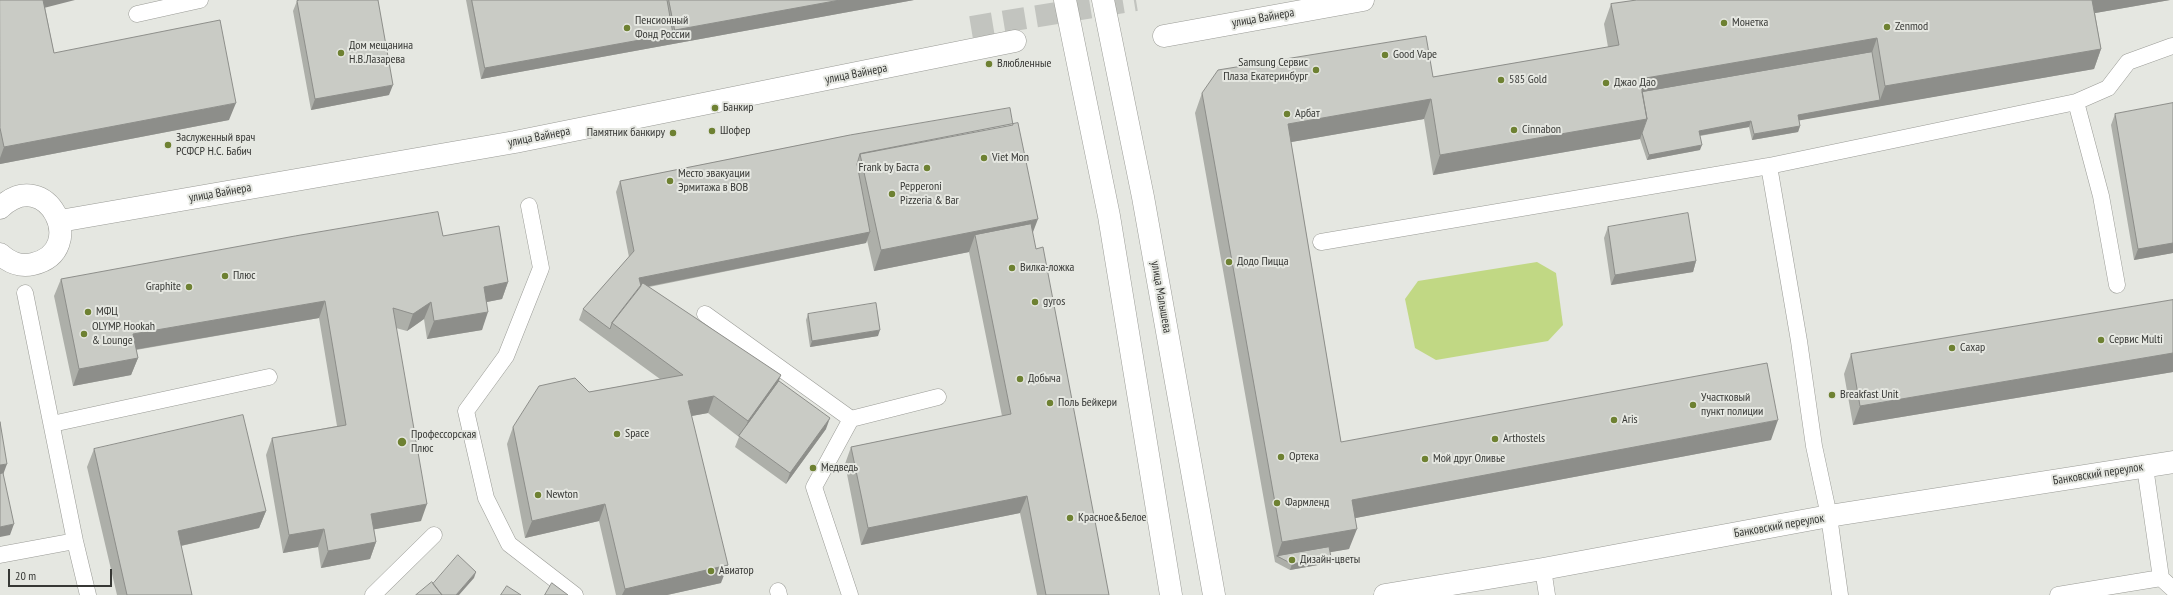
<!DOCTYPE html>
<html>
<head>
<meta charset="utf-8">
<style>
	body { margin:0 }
	#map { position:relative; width:2173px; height:595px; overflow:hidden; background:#e5e7e1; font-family:"PT Sans Narrow",sans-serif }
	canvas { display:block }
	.scale { position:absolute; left:8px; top:569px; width:104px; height:18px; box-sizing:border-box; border:2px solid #373835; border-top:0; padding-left:5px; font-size:12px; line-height:14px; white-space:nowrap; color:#373835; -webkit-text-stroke:3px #e5e7e1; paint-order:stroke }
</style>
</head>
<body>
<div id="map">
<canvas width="2173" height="595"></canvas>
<div class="scale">20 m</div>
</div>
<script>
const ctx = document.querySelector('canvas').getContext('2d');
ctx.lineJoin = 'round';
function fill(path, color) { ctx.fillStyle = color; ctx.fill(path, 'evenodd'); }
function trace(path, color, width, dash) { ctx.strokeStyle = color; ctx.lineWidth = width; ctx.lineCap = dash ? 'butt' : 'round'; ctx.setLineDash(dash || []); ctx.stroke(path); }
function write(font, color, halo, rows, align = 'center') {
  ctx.font = font + ' "PT Sans Narrow",sans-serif'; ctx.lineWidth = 4; ctx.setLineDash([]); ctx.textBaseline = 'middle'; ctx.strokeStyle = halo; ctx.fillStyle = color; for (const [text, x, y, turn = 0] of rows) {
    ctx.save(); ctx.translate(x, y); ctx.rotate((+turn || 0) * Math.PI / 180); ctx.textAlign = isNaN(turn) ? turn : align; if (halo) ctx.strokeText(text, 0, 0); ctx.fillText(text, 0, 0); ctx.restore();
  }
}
fill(new Path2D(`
	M1537 262 1556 273 1563 325 1548 341 1436 360 1415 348 1405 299 1418 281Z`), '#c1d884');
trace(new Path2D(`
	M971 27 1136 0`), '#c2c4bf', 22, [22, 11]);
const service = new Path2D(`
	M137 14 200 0
	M2076 102 2101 196 2117 285
	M1769 166 1799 341 1814 446 1829 516 1840 595
	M529 206 541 268 506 356 466 411 486 498 509 544 575 595
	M1321 242 1769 166 2076 102 2108 88 2128 62 2172 46
	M25 293 75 541 88 595
	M705 314 851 419 814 487 850 595
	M851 419 938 397
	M52 424 269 377
	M2145 467 2161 578
	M0 555 75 541
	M1543 569 1547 595
	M778 591 779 595
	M373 595 434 535
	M2058 595 2161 578 2173 589`);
const pedestrian = new Path2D(`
	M1164 36 1363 0
	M0 208C47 163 90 251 33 264 20 267 10 263 0 254
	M60 221 515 142 1015 41`);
const minor = new Path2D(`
	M1385 595 1543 569 1829 516 2173 462`);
const secondary = new Path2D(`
	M1065 0 1109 216 1171 595
	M1103 0 1143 197 1214 595`);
trace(service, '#9a9b96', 17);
trace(pedestrian, '#9a9b96', 23);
trace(minor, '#9a9b96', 23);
trace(secondary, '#9a9b96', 23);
trace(service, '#fff', 16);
trace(pedestrian, '#fff', 22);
trace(minor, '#fff', 22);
trace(secondary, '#fff', 22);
fill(new Path2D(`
	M0 0 45 7 54 53 229 120 0 164Z
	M466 0H914L481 79Z
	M1637 0H2170L2095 13 2101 49 2094 69 1799 120 1800 126 1798 132 1752 140 1749 127 1700 136V150L1647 160 1640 139 1433 175 1424 119 1291 142 1341 442 1771 440 1355 518 1349 549 1330 552 1331 557 1329 563 1290 570 1275 562 1195 113 1202 93 1433 77 1608 47 1604 24 1611 4Z
	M297 1 389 95 311 110 293 11Z
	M2173 103V253L2134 260 2111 125 2115 114Z
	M850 135 1032 233 1109 595H1037L1020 513 861 545 845 464 851 447 1002 416 969 252 874 271 867 240 866 243 649 287 779 381 826 429 786 484 735 447 739 437 708 413 691 416 721 583 667 595H616L599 521 525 538 507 444 513 427 589 392 660 379 579 320 583 309 629 257 616 192 620 181Z
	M1608 227 1696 261 1693 272 1611 285 1604 238Z
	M443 236 508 282 502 299 486 302 482 330 427 339 424 319 407 331 396 328 421 521 374 529 376 542 370 559 321 568 318 547 283 553 266 455 272 438 337 426 319 318 136 350 138 358 131 375 73 386 54 296 61 279Z
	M2173 300V372L1853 425 1844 374 1851 354Z
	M808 314 878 336 810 347 806 320Z
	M94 449 266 511 259 528 181 546 192 595H117L87 467Z`), '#adafa9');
fill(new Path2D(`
	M39 0H75L36 10Z
	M840 0H914L481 79 485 68 673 34 675 30Z
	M2090 0H2170L2084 15Z
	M1877 38 1870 58 1636 98 1640 79Z
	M2101 49 2094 69 1796 121 1798 115 1880 100 1885 86Z
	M393 85 389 95 311 110 315 99Z
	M1431 99 1424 119 1280 144 1288 124Z
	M236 103 229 120 0 164V158L4 147Z
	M1647 119 1640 139 1433 175 1440 155Z
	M1751 121 1749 127 1697 136 1699 131Z
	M1800 126 1798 132 1752 140 1754 134Z
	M1702 145 1700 150 1647 160 1649 155Z
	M1038 219 1030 240 975 235 969 252 874 271 881 250Z
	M870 232 866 243 635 289 639 278Z
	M2173 243V253L2134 260 2138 249Z
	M1696 261 1693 272 1611 285 1615 275Z
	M508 282 502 299 477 304 484 287Z
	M325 301 319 318 127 351 133 334Z
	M431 302 424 319 407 331 413 314Z
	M488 312 482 330 427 339 434 321Z
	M880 330 878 336 810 347 812 341Z
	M2173 353V372L1853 425 1860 406Z
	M138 358 131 375 73 386 79 369Z
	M781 375 775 392 741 438 748 421Z
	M714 396 708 413 681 418 688 401Z
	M830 418 826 429 786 484 790 473Z
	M1778 420 1771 440 1345 520 1352 500Z
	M7 464 0 483V465Z
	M1027 496 1020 513 861 545 868 528Z
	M427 504 421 521 365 531 371 514Z
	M605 504 599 521 525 538 532 521Z
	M266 511 259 528 171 548 178 531Z
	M14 524 10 535 0 537V527Z
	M324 529 318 547 283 553 289 535Z
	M1357 529 1349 549 1285 560 1277 556 1275 562 1282 542Z
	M376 542 370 559 321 568 328 551Z
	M1331 557 1329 563 1290 570 1292 564Z
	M728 565 721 583 667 595H622L625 589Z
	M476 572 474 578 459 595H456Z`), '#8d8e8a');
const building = new Path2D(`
	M0 0H43L54 53 220 20 236 103 4 147 0 128Z
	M300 0H378L393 85 315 99 297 1Z
	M472 0H667L673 34 485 68Z
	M669 0H840L675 30Z
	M1637 0H2092L2101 49 1885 86 1877 38 1640 79 1647 119 1440 155 1431 99 1288 124 1341 442 1767 363 1778 420 1352 500 1357 529 1282 542 1202 93 1218 70 1426 36 1433 77 1619 45 1611 4Z
	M1872 52 1880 100 1798 115 1800 126 1754 134 1751 121 1699 131 1702 145 1649 155 1642 133 1647 119 1642 92Z
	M2173 103V243L2138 249 2115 114Z
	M1010 108 1013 125 860 154 857 164 870 232 639 278 641 286 612 323 610 329 583 309 634 251 620 181 850 135Z
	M1018 123 1038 219 881 250 860 154Z
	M438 212 443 236 499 226 508 282 484 287 488 312 434 321 431 302 413 314 393 308 427 504 371 514 376 542 328 551 324 529 289 535 272 438 346 425 325 301 133 334 138 358 79 369 61 279 295 236Z
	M1688 213 1696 261 1615 275 1608 227Z
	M1031 224 1036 249 1043 247 1109 595H1046L1027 496 868 528 851 447 1011 414 975 235Z
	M643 283 781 375 748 421 714 396 688 401 728 565 625 589 605 504 532 521 513 427 539 386 575 378 589 392 683 375 612 323Z
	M2173 300V353L1860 406 1851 354Z
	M876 303 880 330 812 341 808 314Z
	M779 381 830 418 790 473 739 436Z
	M243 415 266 511 178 531 192 595H127L94 449Z
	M0 422 7 464 0 465Z
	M3 473 14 524 0 527V474Z
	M1329 547 1331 557 1292 564 1277 556Z
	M458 555 476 572 456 595H442L433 584Z
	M432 582 442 595H416Z
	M552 583 568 595H545Z
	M507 586 521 595H501Z`);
fill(building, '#c9cbc5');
trace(building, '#8d8e8a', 1);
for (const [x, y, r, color] of [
	[1724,23,4,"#6e8132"],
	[1887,27,4,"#6e8132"],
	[627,28,4,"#6e8132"],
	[341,53,4,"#6e8132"],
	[1385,55,4,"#6e8132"],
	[989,64,4,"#6e8132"],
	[1316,70,4,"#6e8132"],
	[1501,80,4,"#6e8132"],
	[1606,83,4,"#6e8132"],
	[715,108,4,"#6e8132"],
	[1287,114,4,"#6e8132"],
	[1514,130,4,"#6e8132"],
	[712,131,4,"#6e8132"],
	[673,133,4,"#6e8132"],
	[168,145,4,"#6e8132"],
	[984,158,4,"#6e8132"],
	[927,168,4,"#6e8132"],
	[670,181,4,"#6e8132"],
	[892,194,4,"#6e8132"],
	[1229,262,4,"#6e8132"],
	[1012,268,4,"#6e8132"],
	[225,276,4,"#6e8132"],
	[189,287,4,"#6e8132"],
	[1035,302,4,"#6e8132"],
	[88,312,4,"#6e8132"],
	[84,334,4,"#6e8132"],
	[2101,340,4,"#6e8132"],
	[1952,348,4,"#6e8132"],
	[1020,379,4,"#6e8132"],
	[1832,395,4,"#6e8132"],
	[1050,403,4,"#6e8132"],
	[1693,405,4,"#6e8132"],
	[1614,420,4,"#6e8132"],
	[617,434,4,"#6e8132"],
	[1495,439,4,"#6e8132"],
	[402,442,5,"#6e8132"],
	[1281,457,4,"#6e8132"],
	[1425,459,4,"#6e8132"],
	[813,468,4,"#6e8132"],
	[538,495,4,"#6e8132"],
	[1277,503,4,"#6e8132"],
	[1070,518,4,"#6e8132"],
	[1292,560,4,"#6e8132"],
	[711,571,4,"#6e8132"]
]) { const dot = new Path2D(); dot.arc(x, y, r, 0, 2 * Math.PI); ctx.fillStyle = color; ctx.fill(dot); trace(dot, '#e5e7e1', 1.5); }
write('12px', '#373835', '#e5e7e1', [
	["улица Вайнера",1263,18,-10],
	["улица Вайнера",856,74,-11],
	["улица Вайнера",539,137,-11],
	["улица Вайнера",220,193,-10],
	["улица Малышева",1161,297,80],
	["Банковский переулок",2098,474,-9],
	["Банковский переулок",1779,526,-10]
]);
write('12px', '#373835', '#e5e7e1', [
	["Пенсионный",635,21],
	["Фонд России",635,35],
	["Монетка",1732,23],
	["Zenmod",1895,27],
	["Дом мещанина",349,46],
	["Н.В.Лазарева",349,60],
	["Good Vape",1393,55],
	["Samsung Сервис",1308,63,"right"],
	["Плаза Екатеринбург",1308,77,"right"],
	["Влюбленные",997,64],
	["585 Gold",1509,80],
	["Джао Дао",1614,83],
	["Банкир",723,108],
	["Арбат",1295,114],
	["Cinnabon",1522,130],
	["Шофер",720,131],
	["Памятник банкиру",665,133,"right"],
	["Заслуженный врач",176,138],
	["РСФСР Н.С. Бабич",176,152],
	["Viet Mon",992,158],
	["Frank by Баста",919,168,"right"],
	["Место эвакуации",678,174],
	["Эрмитажа в ВОВ",678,188],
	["Pepperoni",900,187],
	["Pizzeria & Bar",900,201],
	["Додо Пицца",1237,262],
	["Вилка-ложка",1020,268],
	["Плюс",233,276],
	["Graphite",181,287,"right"],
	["gyros",1043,302],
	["МФЦ",96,312],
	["OLYMP Hookah",92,327],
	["& Lounge",92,341],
	["Сервис Multi",2109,340],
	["Сахар",1960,348],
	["Добыча",1028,379],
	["Breakfast Unit",1840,395],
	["Участковый",1701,398],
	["пункт полиции",1701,412],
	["Поль Бейкери",1058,403],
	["Aris",1622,420],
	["Space",625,434],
	["Профессорская",411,435],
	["Плюс",411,449],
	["Arthostels",1503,439],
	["Ортека",1289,457],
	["Мой друг Оливье",1433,459],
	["Медведь",821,468],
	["Newton",546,495],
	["Фармленд",1285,503],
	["Красное&Белое",1078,518],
	["Дизайн-цветы",1300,560],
	["Авиатор",719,571]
], 'left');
</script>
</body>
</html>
